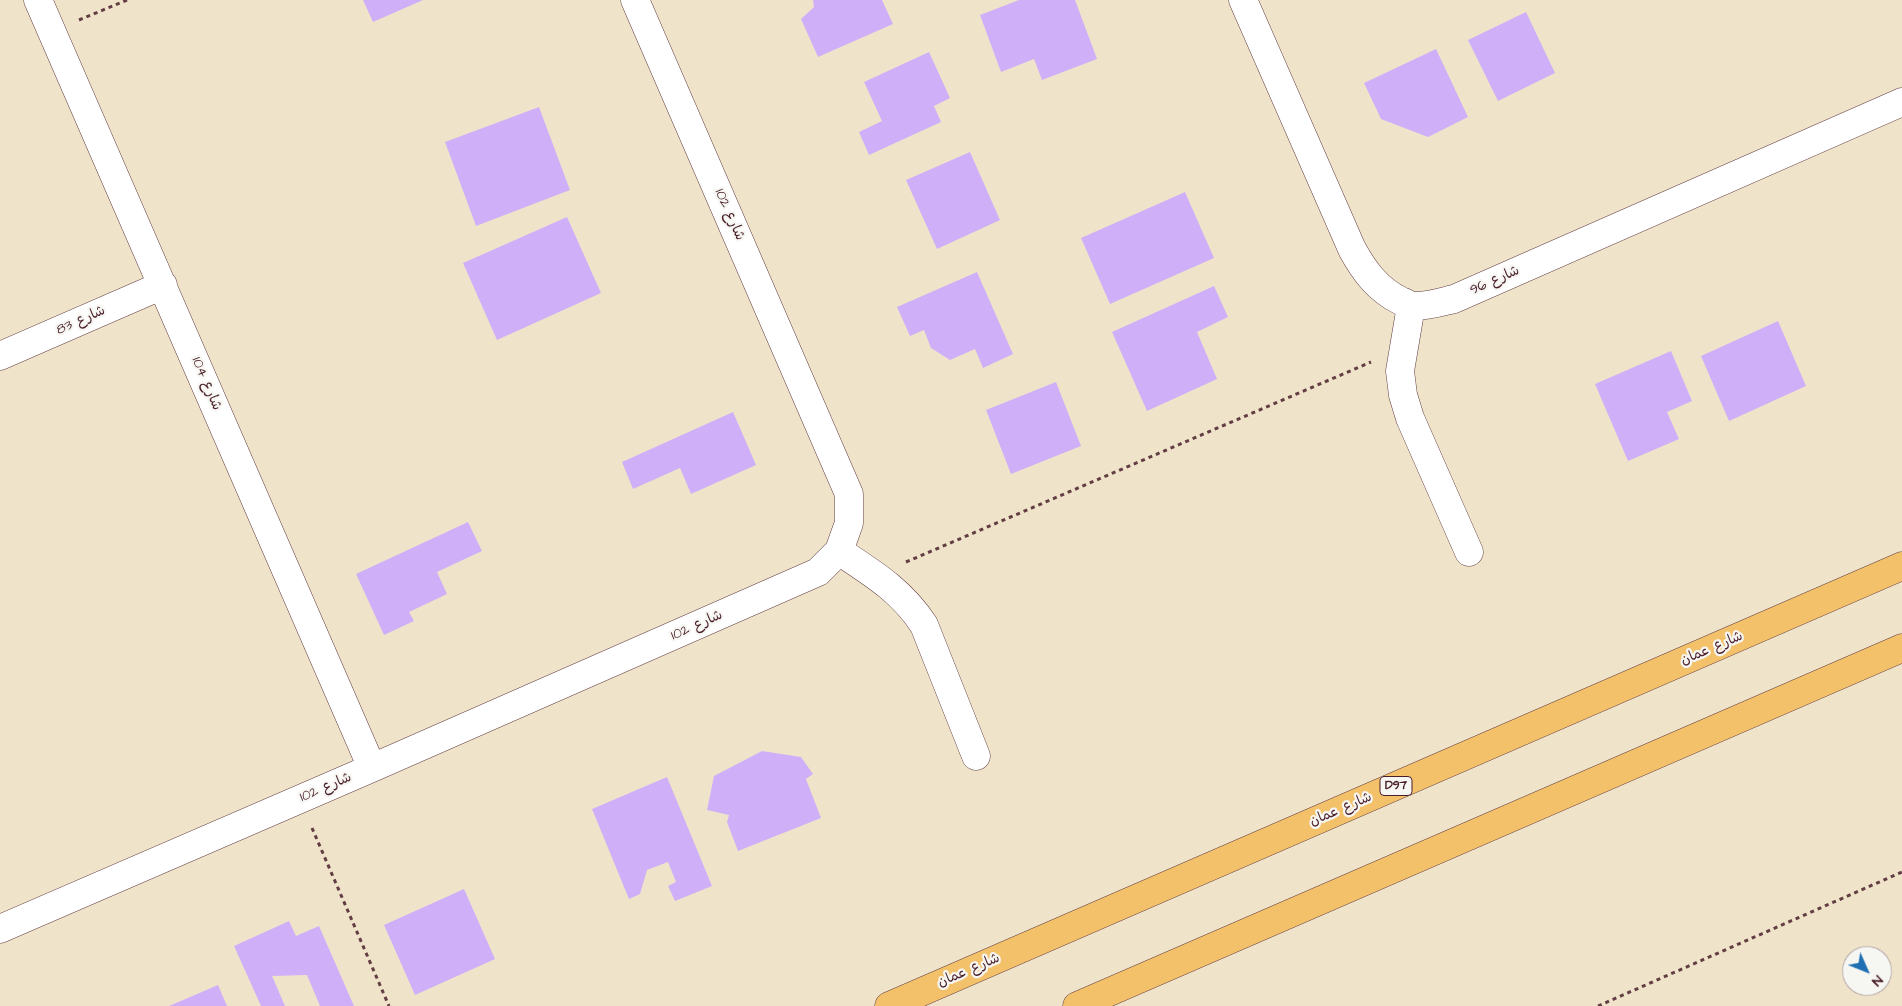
<!DOCTYPE html>
<html>
<head>
<meta charset="utf-8">
<style>
	body { margin:0 }
	#map { position:relative; width:1902px; height:1006px; overflow:hidden; background:#efe4ca; font-family:"Architects Daughter",sans-serif }
	canvas { display:block }
	.north { position:absolute; left:1842px; top:946px; width:50px; height:50px; box-sizing:border-box; background:#f6f6f2; border:1px solid #b1a0a2; border-radius:50%; rotate:134deg; font-size:14px; font-weight:700; line-height:20px; text-align:center; color:#4a1f2b }
	.north::after { content:''; display:block; margin:auto; width:18px; height:22px; background:#1f6fb2; clip-path:polygon(50% 0,100% 100%,50% 72%,0 100%) }
</style>
</head>
<body>
<div id="map">
<canvas width="1902" height="1006"></canvas>
<div class="north">N</div>
</div>
<script>
const ctx = document.querySelector('canvas').getContext('2d');
ctx.lineJoin = 'round';
function fill(path, color) { ctx.fillStyle = color; ctx.fill(path, 'evenodd'); }
function trace(path, color, width, dash) { ctx.strokeStyle = color; ctx.lineWidth = width; ctx.lineCap = dash ? 'butt' : 'round'; ctx.setLineDash(dash || []); ctx.stroke(path); }
function write(font, color, halo, rows, align = 'center') {
  ctx.font = font + ' "Architects Daughter","Playpen Sans Arabic",sans-serif'; ctx.lineWidth = 4.5; ctx.setLineDash([]); ctx.textBaseline = 'middle'; ctx.strokeStyle = halo; ctx.fillStyle = color; for (const [text, x, y, turn = 0] of rows) {
    ctx.save(); ctx.translate(x, y); ctx.rotate((+turn || 0) * Math.PI / 180); ctx.textAlign = isNaN(turn) ? turn : align; if (halo) ctx.strokeText(text, 0, 0); ctx.fillText(text, 0, 0); ctx.restore();
  }
}
fill(new Path2D(`
	M363 0H423L373 22Z
	M813 0H882L893 24 818 57 801 19 814 7Z
	M1019 0H1075L1097 59 1042 80 1034 59 1001 72 980 15Z
	M1526 12 1555 73 1498 101 1468 40Z
	M1436 49 1468 117 1428 137 1381 119 1364 83Z
	M929 52 950 98 934 106 941 122 869 155 859 132 882 121 864 82Z
	M539 107 570 190 476 226 445 142Z
	M970 152 1000 220 937 249 906 180Z
	M1185 192 1214 258 1110 304 1081 238Z
	M567 217 601 293 497 340 463 263Z
	M977 272 1013 354 983 368 975 349 950 360 931 348 924 330 910 336 897 307Z
	M1214 286 1228 317 1197 332 1217 379 1147 411 1112 332Z
	M1778 321 1806 386 1729 421 1701 356Z
	M1671 351 1692 401 1667 412 1679 439 1628 461 1595 384Z
	M1056 382 1081 446 1011 474 986 410Z
	M733 412 756 465 691 494 680 468 633 489 622 462Z
	M468 522 482 551 437 572 447 594 409 612 414 621 384 635 356 574Z
	M762 751 801 757 813 774 806 779 821 818 738 851 727 822 729 815 707 810 714 776Z
	M667 777 712 886 675 901 668 886 676 882 668 862 647 870 640 894 629 899 592 809Z
	M464 889 495 959 415 995 384 925Z
	M289 921 296 936 319 926 354 1006H320L307 975 272 976 285 1006H261L234 946Z
	M218 985 227 1006H169Z`), '#cfb0f8');
const minor = new Path2D(`
	M38 0 372 768
	M1243 0 1352 249C1364 271 1378 290 1401 301 1405 302 1409 305 1412 306 1426 307 1441 302 1454 299L1902 102
	M1411 306 1400 371 1403 395 1410 418 1469 552
	M0 356 163 285
	M839 551C872 573 901 590 924 625L976 756
	M0 929 372 768 818 572 839 551 849 523V494L635 0`);
const major = new Path2D(`
	M889 1006 1902 566
	M1077 1006 1902 648`);
trace(minor, '#633d43', 29);
trace(major, '#633d43', 29);
trace(new Path2D(`
	M79 20 127 0
	M906 562 1371 362
	M312 828 389 1006
	M1598 1006 1902 872`), '#633d43', 3, [4, 4]);
trace(minor, '#fff', 28);
trace(major, '#f4c16b', 28);
for (const [x, y, w] of [
	[1396,786,32]
]) { const box = new Path2D(); box.roundRect(x - w / 2, y - 9.5, w, 19, 4); ctx.fillStyle = '#f6f6f2'; ctx.fill(box); trace(box, '#4a1f2b', 1); }
write('bold 12px', '#4a1f2b', null, [
	["D97",1396,786]
]);
write('14px', '#4a1f2b', '#f6f6f2', [
	["شارع 102",729,215,66],
	["شارع 96",1495,281,-24],
	["شارع 83",81,321,-24],
	["شارع 104",206,384,67],
	["شارع 102",697,626,-24],
	["شارع عمان",1712,649,-23],
	["شارع 102",326,788,-23],
	["شارع عمان",1341,810,-23],
	["شارع عمان",969,971,-23]
]);
</script>
</body>
</html>
